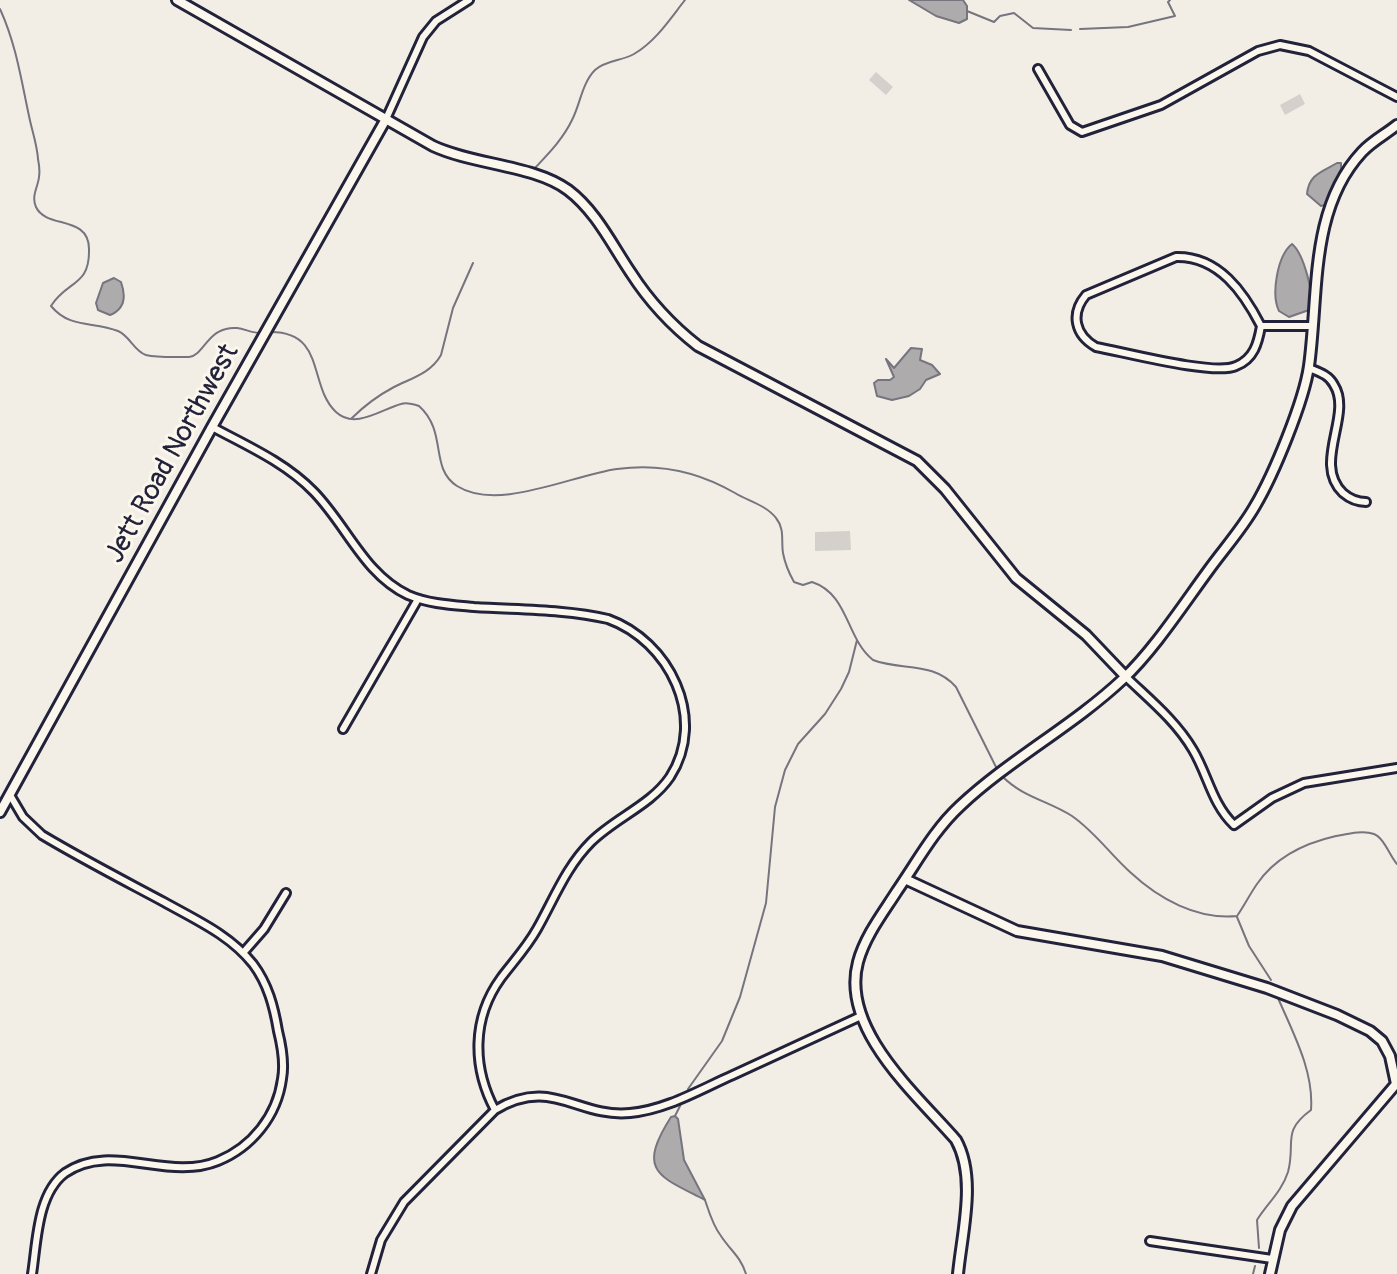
<!DOCTYPE html>
<html>
<head>
<meta charset="utf-8">
<style>
	body { margin:0 }
	canvas { display:block; background:#f2eee5 }
</style>
</head>
<body>
<canvas width="1397" height="1274"></canvas>
<script>
const ctx = document.querySelector('canvas').getContext('2d');
ctx.lineJoin = 'round';
function fill(path, color) { ctx.fillStyle = color; ctx.fill(path, 'evenodd'); }
function trace(path, color, width, dash) { ctx.strokeStyle = color; ctx.lineWidth = width; ctx.lineCap = dash ? 'butt' : 'round'; ctx.setLineDash(dash || []); ctx.stroke(path); }
function write(font, color, halo, rows, align = 'center') {
  ctx.font = font + ' Pangolin,sans-serif'; ctx.lineWidth = 6; ctx.setLineDash([]); ctx.textBaseline = 'middle'; ctx.strokeStyle = halo; ctx.fillStyle = color; for (const [text, x, y, turn = 0] of rows) {
    ctx.save(); ctx.translate(x, y); ctx.rotate((+turn || 0) * Math.PI / 180); ctx.textAlign = isNaN(turn) ? turn : align; if (halo) ctx.strokeText(text, 0, 0); ctx.fillText(text, 0, 0); ctx.restore();
  }
}
fill(new Path2D(`
	M876 72 893 87 886 95 869 80Z
	M1300 94 1305 104 1285 115 1280 105Z
	M850 531 851 550 815 551V532Z`), '#d4d1cc');
const water = new Path2D(`
	M909 0H963L967 6V19L959 23 936 16Z
	M1337 163H1341V169L1328 204 1321 206 1307 194C1309 174 1322 172 1337 163Z
	M1292 244C1303 253 1316 296 1309 310L1289 317 1279 311C1271 295 1277 256 1292 244Z
	M114 278 121 282C126 296 125 309 110 315L98 310 96 303 103 283Z
	M911 348 922 349 920 360 932 365 940 374 926 380 920 389 909 396 892 400 877 396 874 383 878 380H890L894 377 886 359 894 368Z
	M675 1116 678 1119 684 1160 705 1200C659 1176 636 1172 671 1117Z`);
fill(water, '#aeabad');
trace(water, '#76747f', 2);
trace(new Path2D(`
	M0 9C16 44 21 79 29 116 32 131 37 144 38 159 39 164 40 171 39 177 38 187 31 196 36 207 46 229 89 215 89 249 90 287 67 280 51 306 70 329 93 321 118 331 130 336 134 351 146 355 158 358 176 357 189 357 202 356 207 333 226 329 240 325 248 333 261 333
	M967 11 994 22 1000 16 1014 13 1033 28 1071 30
	M1080 29 1128 27 1175 16 1168 2 1170 0
	M534 169C548 154 563 139 572 120 580 105 582 83 595 70 606 60 622 61 634 54 656 41 670 19 685 0
	M271 332C326 332 308 386 336 412 355 430 382 409 401 404 407 402 413 404 419 406 448 432 429 468 457 486 498 512 572 475 617 469 659 463 699 472 735 493 748 501 766 505 776 518 785 529 781 541 783 553 785 564 789 573 794 582L803 585 812 582C849 594 846 639 873 660 902 671 933 661 956 687L998 771
	M352 418C364 406 379 395 394 387 412 378 431 373 441 355L453 308 473 263
	M1002 776C1022 797 1049 801 1072 816 1095 832 1110 854 1130 872 1159 899 1197 920 1237 916 1244 906 1250 894 1257 884 1276 856 1305 843 1336 836 1347 834 1363 830 1374 834 1384 838 1390 856 1397 864
	M1237 917 1249 946 1271 980
	M688 1089 722 1041 740 997 766 903 775 807 785 770 798 744 825 714 841 689 849 672 857 640
	M675 1116 681 1104
	M705 1200C709 1212 713 1226 721 1236 730 1250 741 1257 746 1274
	M1259 1248 1257 1220C1267 1204 1282 1191 1288 1172 1296 1142 1281 1132 1311 1110 1314 1071 1293 1033 1278 998
	M1253 1274 1255 1266`), '#76747f', 2);
const minor = new Path2D(`
	M1038 69 1070 125 1082 132 1161 105 1258 51 1280 45 1309 51 1397 97
	M386 119 423 37 436 21 469 0
	M1176 257C1219 256 1244 293 1261 326 1258 343 1254 359 1236 366 1214 376 1124 352 1096 347 1075 335 1070 314 1086 295Z
	M1261 326H1313
	M1309 368C1319 372 1329 375 1334 385 1353 415 1312 463 1343 493 1350 499 1357 502 1366 502
	M212 427C248 446 286 463 314 492 347 526 364 574 408 595 429 604 452 605 474 607 518 610 565 609 608 619 669 641 708 718 670 777 651 805 615 818 591 842 566 867 554 899 537 929 527 947 513 962 501 978 472 1018 472 1067 495 1110
	M1126 677C1150 700 1176 721 1193 750 1208 775 1212 804 1234 825L1272 798 1304 783 1397 768
	M343 729 418 599
	M10 795 23 817 42 835C82 859 123 880 164 902 196 920 230 935 253 964 268 984 274 1007 278 1031 282 1047 285 1063 282 1079 277 1116 252 1147 218 1161 167 1182 111 1141 65 1173 37 1194 37 1242 32 1274
	M243 953 264 929 286 893
	M1150 1241 1272 1259
	M371 1274 381 1240 404 1202 495 1110C552 1076 577 1118 630 1113 666 1110 701 1089 733 1075 776 1055 818 1036 861 1016`);
const tertiary = new Path2D(`
	M177 0 433 146C474 165 534 165 568 190 596 211 612 245 631 273 649 301 671 325 698 346L917 461 945 489 1016 578 1086 635 1126 677
	M0 812 212 427 386 119
	M905 879 1017 931 1162 956 1267 988 1337 1015 1370 1031 1382 1041 1390 1056 1396 1084 1292 1206 1280 1230 1270 1274
	M958 1274C962 1232 977 1178 956 1140 916 1094 840 1029 858 962 865 936 883 913 897 891 917 862 934 830 960 806 1010 759 1073 726 1123 679 1153 651 1183 605 1208 571 1223 550 1242 529 1255 506 1274 474 1304 401 1309 366 1319 294 1309 209 1362 152 1372 141 1386 134 1397 125`);
trace(minor, '#22223b', 12);
trace(tertiary, '#22223b', 14);
trace(minor, '#fbf7ec', 6);
trace(tertiary, '#fbf7ec', 8);
write('28px', '#22223b', '#fbf7ec', [
	["Jett Road Northwest",173,454,-61]
]);
</script>
</body>
</html>
